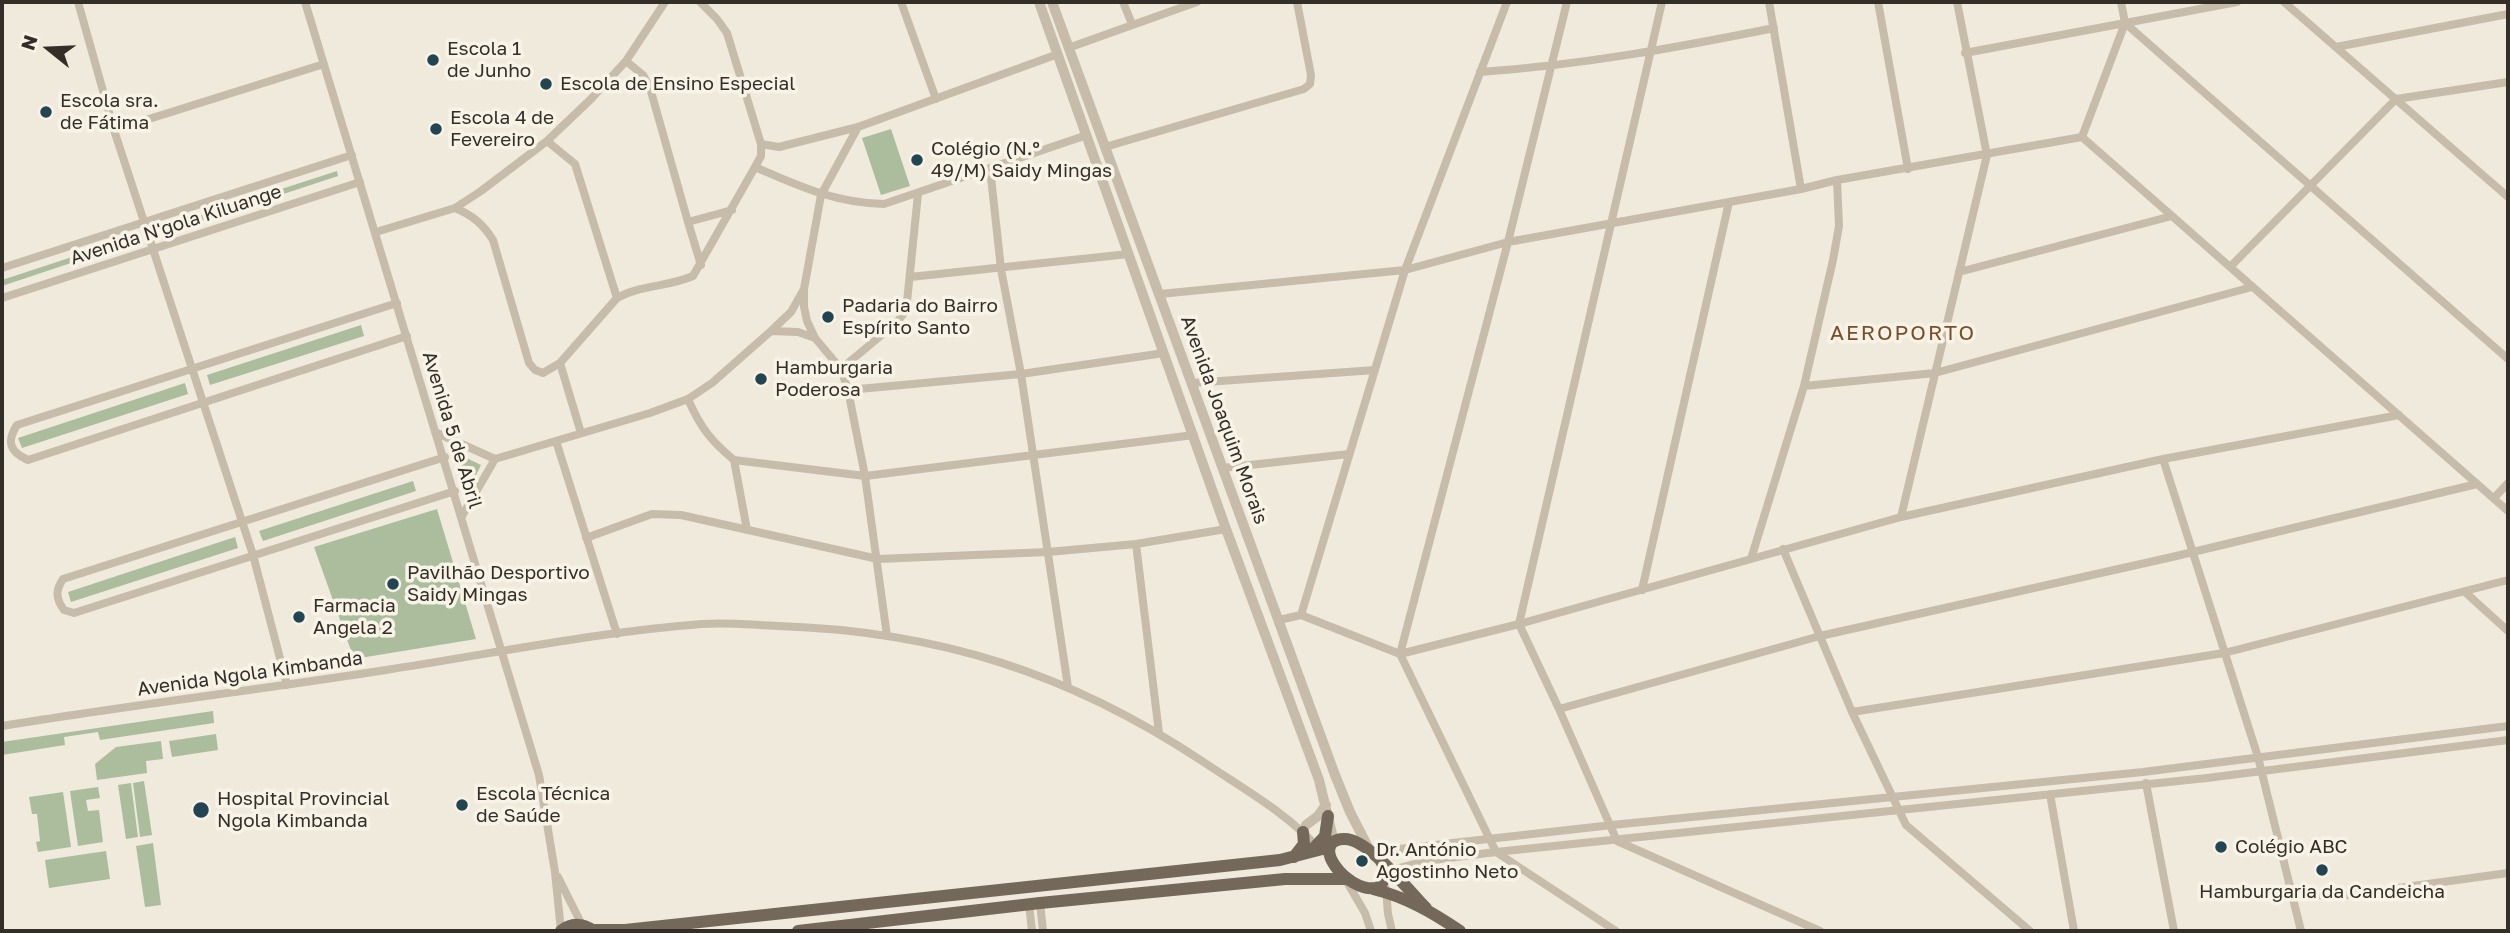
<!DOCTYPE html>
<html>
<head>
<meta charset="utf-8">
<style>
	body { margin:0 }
	#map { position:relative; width:2510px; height:933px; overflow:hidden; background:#efeadc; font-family:"Golos Text",sans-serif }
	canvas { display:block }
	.frame { position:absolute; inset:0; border:4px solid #342e28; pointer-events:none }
	.north { position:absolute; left:14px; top:14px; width:70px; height:70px; -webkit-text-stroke:5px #f7f3e7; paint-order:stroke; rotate:288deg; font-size:19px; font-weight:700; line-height:28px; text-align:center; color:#342e28 }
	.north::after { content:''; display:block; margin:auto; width:24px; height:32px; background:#342e28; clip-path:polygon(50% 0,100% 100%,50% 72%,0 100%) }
</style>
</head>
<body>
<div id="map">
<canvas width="2510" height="933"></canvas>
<div class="frame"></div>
<div class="north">N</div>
</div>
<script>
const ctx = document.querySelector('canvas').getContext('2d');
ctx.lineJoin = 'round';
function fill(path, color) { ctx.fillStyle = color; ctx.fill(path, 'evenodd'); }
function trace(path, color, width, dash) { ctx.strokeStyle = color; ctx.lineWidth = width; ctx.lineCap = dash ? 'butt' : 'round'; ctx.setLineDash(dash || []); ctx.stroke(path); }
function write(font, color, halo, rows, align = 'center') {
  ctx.font = font + ' "Golos Text",sans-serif'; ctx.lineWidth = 7; ctx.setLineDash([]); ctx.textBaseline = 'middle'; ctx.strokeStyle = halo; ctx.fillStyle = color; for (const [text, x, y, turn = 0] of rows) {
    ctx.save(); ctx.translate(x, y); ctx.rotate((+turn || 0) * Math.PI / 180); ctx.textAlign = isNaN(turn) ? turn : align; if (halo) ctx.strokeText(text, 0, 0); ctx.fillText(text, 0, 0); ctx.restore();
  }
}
fill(new Path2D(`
	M891 129 910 186 881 195 862 138Z
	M337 171 338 176 162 234 161 228Z
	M130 238 131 243 2 286V280Z
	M361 325 364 336 210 385 207 375Z
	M185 383 188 394 22 448 18 438Z
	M458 454 481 465 469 489Z
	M413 481 416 491 263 541 259 531Z
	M437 509 476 639 354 659 314 547Z
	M235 537 238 548 71 602 68 592Z
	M213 711 214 723 100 740 98 732 64 737 65 745 2 755V742Z
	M216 734 218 750 172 757 169 741Z
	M161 741 163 759 146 761 147 773 97 780 95 764 116 747Z
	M144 781 152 835 140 837 133 783Z
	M131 783 138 837 126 839 118 785Z
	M98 787 100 798 86 800 88 811 99 810 103 842 78 846 70 791Z
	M63 792 71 847 38 852 36 842 40 841 37 814H32L29 797Z
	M153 843 161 905 145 907 136 846Z
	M106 851 110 879 49 888 45 860Z`), '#acbd9d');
trace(new Path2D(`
	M78 2 114 130 253 555 287 685
	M305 2 539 775 555 872 561 931
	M901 2 936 99
	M1123 2 1132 24
	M1567 2 1508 242 1400 654 1496 852 1616 931
	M1662 2 1519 624 1559 709 1617 841 1820 931
	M1769 2 1801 189
	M1878 2 1908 169
	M2284 2 2508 197
	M2125 23 2508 359
	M2336 47 2508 14
	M1068 48 1197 2
	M1965 53 2237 2
	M626 61 643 75 650 88 688 222 732 210
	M1480 72C1581 65 1675 48 1774 28
	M114 130 324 64
	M2082 137 2508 511
	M2082 137 2125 23 2121 2
	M547 141 575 164 617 298
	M761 144 779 147 858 127 1058 54
	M1105 147 1304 89 1310 84 1311 75 1297 2
	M755 167C799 186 835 203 884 204L1087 135
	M990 168 1001 269 1021 374 1068 687
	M455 208C472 215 483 224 493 240L529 363 535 370 543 373 560 363 617 298C640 285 668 287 693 276L755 167 761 156V144L727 33 717 19 700 2
	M688 222 701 265
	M376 232 455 208 481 191 547 141 591 99 626 61 665 2
	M2230 267 2396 99 2508 82
	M2 268 352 155
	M1959 272 2172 216
	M910 277 1129 254
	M804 289V307L807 321 815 338 841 369 848 390 865 476 887 636
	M1160 294 1405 270 1508 242 1801 189 1837 180 2082 137
	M2 298 360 182
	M397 303 17 425C6 442 10 452 28 460L407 336
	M815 338 798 332 771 331 791 312 804 289 821 195 858 127
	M560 363 581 433
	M841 369 897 322 904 313 907 302 918 194
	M1192 383 1375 370
	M1804 386 1935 373 2252 287
	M848 390 1021 374 1164 353
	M688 399C700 427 711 441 734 460L747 530
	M437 433 495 459 650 413 688 399 712 383 771 331
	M556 441 617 634
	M445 457 63 579C55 591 56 599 64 610L74 613 455 491
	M2163 459 2258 757 2301 931
	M734 460 865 476 1194 435
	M1223 468 1349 454
	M2494 498 2508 483
	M462 516 495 459
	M1901 517 1987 155 1957 2
	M586 538 652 514 681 515 878 559 1048 552 1136 544 1226 529
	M1136 544 1159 733
	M1783 549 1852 712 1906 825 2030 931
	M1751 559 1804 386 1833 260 1839 226 1837 180
	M1642 590 1729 202
	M2465 592 2508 631
	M1301 615 1405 270 1507 2
	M1279 620 1301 615 1400 654 1519 624 1901 517 2163 459 2399 415
	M1559 709 1820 636 2172 557 2477 484
	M1852 712 2224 653 2508 580
	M2 726C130 705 258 690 386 670 491 654 596 632 702 624 727 622 753 625 778 626 938 631 1069 673 1202 761 1242 788 1286 812 1318 848
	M2146 783 2174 931
	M2050 794 2074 931
	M1373 852 1612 825 2143 772 2508 726
	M1388 871 1425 861 1496 852 2207 778 2508 740
	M558 877 582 925
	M1347 882 1365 913 1371 931
	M1386 889 1388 914 1392 931
	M2291 894 2340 896 2508 873
	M1040 903 1043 931
	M1029 904 1032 931`), '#c6bca9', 8);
trace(new Path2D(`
	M1039 2 1226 529 1319 780 1334 842
	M1052 2 1335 775 1350 812 1369 849
	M1306 825 1318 816 1326 805`), '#c6bca9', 10);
trace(new Path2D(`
	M1310 852 1325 836 1328 816
	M1294 857 1304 844 1303 832
	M1381 861C1386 871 1388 880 1377 888 1345 893 1308 840 1344 839 1368 838 1408 890 1426 908
	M1373 889C1406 897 1432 912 1460 931
	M592 930H625L1280 860 1330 847
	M561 931C572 922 582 923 594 931
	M798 931 1040 903 1285 879H1346`), '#74685b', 12);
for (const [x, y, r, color] of [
	[433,60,7,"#224551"],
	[546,84,7,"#224551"],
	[46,112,7,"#224551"],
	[436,129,7,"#224551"],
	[917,160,7,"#224551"],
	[828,317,7,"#224551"],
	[761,379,7,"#224551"],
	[393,584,7,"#224551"],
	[299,617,7,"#224551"],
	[462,805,7,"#224551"],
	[201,810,9,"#224551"],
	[2221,847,7,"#224551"],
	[1362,861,7,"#224551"],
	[2322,870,7,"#224551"]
]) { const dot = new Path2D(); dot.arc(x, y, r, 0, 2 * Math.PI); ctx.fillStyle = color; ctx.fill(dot); trace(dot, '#f7f3e7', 2.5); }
write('19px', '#342e28', '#f7f3e7', [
	["Escola 1",447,49],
	["de Junho",447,71],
	["Escola de Ensino Especial",560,84],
	["Escola sra.",60,101],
	["de Fátima",60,123],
	["Escola 4 de",450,118],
	["Fevereiro",450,140],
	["Colégio (N.º",931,149],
	["49/M) Saidy Mingas",931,171],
	["Padaria do Bairro",842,306],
	["Espírito Santo",842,328],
	["Hamburgaria",775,368],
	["Poderosa",775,390],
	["Pavilhão Desportivo",407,573],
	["Saidy Mingas",407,595],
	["Farmacia",313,606],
	["Angela 2",313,628],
	["Escola Técnica",476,794],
	["de Saúde",476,816],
	["Hospital Provincial",217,799],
	["Ngola Kimbanda",217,821],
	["Colégio ABC",2235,847],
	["Dr. António",1376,850],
	["Agostinho Neto",1376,872],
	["Hamburgaria da Candeicha",2322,892,"center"]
], 'left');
write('19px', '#342e28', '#f7f3e7', [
	["Avenida N'gola Kiluange",176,225,-18],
	["Avenida Joaquim Morais",1224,420,70],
	["Avenida 5 de Abril",452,430,73],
	["Avenida Ngola Kimbanda",250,674,-8]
]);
ctx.letterSpacing = '2px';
write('21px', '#7b4d29', '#f7f3e7', [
	["AEROPORTO",1903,333]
]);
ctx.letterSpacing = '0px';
</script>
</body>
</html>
